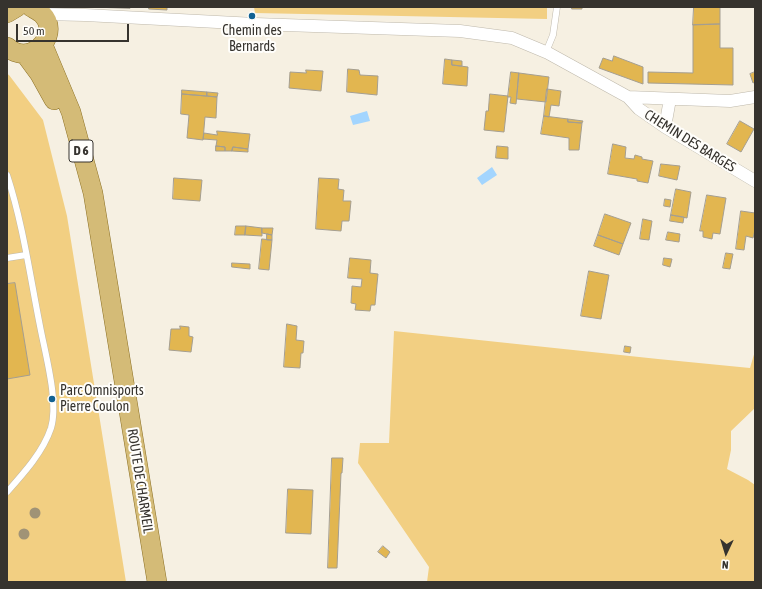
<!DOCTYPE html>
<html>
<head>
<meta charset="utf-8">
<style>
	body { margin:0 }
	#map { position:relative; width:762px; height:589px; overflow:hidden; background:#f6f0e2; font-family:"Asap Condensed",sans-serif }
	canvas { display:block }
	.frame { position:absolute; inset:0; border:8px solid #36332e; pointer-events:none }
	.north { position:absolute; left:706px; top:533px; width:40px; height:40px; -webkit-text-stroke:3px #fffefb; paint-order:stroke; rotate:184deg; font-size:11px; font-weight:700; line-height:16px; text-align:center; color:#36332e }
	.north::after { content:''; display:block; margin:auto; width:14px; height:18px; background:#36332e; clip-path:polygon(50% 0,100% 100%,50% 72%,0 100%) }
	.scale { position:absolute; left:16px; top:24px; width:113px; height:18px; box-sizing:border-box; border:2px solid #36332e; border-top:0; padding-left:5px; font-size:12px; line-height:14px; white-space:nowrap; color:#36332e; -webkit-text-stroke:3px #fffefb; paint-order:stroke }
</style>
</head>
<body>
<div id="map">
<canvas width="762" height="589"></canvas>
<div class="frame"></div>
<div class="north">N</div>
<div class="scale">50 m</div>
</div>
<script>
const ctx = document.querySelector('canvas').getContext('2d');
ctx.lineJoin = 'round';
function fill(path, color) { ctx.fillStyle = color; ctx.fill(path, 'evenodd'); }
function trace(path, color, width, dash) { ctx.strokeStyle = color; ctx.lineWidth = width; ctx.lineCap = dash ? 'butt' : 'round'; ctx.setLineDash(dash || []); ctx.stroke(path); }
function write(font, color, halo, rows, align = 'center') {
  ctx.font = font + ' "Asap Condensed",sans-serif'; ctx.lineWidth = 4; ctx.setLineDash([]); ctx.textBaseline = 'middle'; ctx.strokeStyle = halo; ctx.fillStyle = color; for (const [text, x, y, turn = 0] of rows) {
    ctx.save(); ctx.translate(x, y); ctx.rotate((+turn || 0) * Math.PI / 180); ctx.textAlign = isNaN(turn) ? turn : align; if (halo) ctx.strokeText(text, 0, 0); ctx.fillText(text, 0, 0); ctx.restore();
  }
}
fill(new Path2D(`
	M254 7H547V19L255 13Z
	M7 74 9 75 43 120 67 216 126 582H7Z
	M394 331 658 359 750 368 755 351V408L731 431V450L727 469 748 480 755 485V582H427L429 567 358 463 360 443H389Z`), '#f2cf82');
fill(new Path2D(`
	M367 111 370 121 353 125 350 116Z
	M492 167 497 175 482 185 477 178Z`), '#a3d5fe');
const building = new Path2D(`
	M93 7H130V8Z
	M149 7H167V10L149 9Z
	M572 7H582V9H572Z
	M694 7H720V24L693 25Z
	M718 24H720V48H733V85L648 83V72L693 73V25Z
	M614 56 643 67V84L599 68 603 58 612 61Z
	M445 59 452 60V65L468 67 467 86 443 84Z
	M452 60 462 61V66L452 65Z
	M348 69 359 70 360 75 378 76 377 95 347 92Z
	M306 70 323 71 321 91 289 88 290 72 306 73Z
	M511 72 519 73 516 104 510 103 511 97H508Z
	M755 72V82L753 83 750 74Z
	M519 73 549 77 546 102 517 99Z
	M547 89 561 91 559 106 551 105 549 117 544 116Z
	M182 90 207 92V96L182 94Z
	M207 92 218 93 217 97 207 96Z
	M182 94 217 97 216 118 205 117 203 140 187 138 189 115 181 114Z
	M490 94 508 96 504 132 484 130 486 111H488Z
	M544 116 568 119V122L582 123 579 150H569V138L541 134Z
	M568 119 583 121 582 123 568 122Z
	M740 121 754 129 741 152 727 144Z
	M217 131 250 134 248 149 233 147 232 151H225V147L216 146 217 140 203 139 204 133 217 135Z
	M613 144 626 147 625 158 634 159 635 155 642 157V159L653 161 648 183 637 181V179L608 174Z
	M216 146 225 147V151H216Z
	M497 146 508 147V159L496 158Z
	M233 147 248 149V152L232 151Z
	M661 164 680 166 677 180 659 176Z
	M174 178 202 180 200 201 173 199Z
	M319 178 339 179 338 189 344 190 343 201H351L349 221H342L341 231 316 229Z
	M676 189 691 192 687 218 671 215Z
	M707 195 726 198 720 234 713 233 712 239 703 237V231H700Z
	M665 199 671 200 670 207 664 206Z
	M741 211 755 213V230L753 238 746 236 744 250 736 249Z
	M605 214 631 223 623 244 598 235Z
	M671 215 684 217 683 223 670 221Z
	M643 219 652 221 649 240 640 239Z
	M236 226H246L245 235H235Z
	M246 226 262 228V236L245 235Z
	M262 228H273L272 235 262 233Z
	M668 232 680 234 679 242 666 240Z
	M267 234 272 235V240H267Z
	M598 235 623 244 619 255 594 246Z
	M262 239 272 240 269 270 259 269Z
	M726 253 733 254 730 269 723 268Z
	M350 258 371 260 370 273 378 274 375 305H371L370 311 355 310 356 304 351 303 352 286 361 287 362 279 348 278Z
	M664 258 672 259 670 267 663 265Z
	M232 263 250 264V269L232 267Z
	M589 271 609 275 601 319 581 316Z
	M15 283 30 375 7 379V284Z
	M287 324 297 326 296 340 304 341 303 353H301L300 368 284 367Z
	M180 326 189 327V336L193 337 191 352 169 350 171 329H180Z
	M625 346 631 347 630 353 624 352Z
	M332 458H343L342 473H341L337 568H328Z
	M288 489 313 490 311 534 286 533Z
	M383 546 390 552 386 558 378 552Z`);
fill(building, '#e2b650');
trace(building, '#a49e91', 1);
const lane = new Path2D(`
	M546 52 553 35 557 7
	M7 175C23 224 30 276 40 326 45 353 59 402 51 428 43 452 24 473 7 492
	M7 258 26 255`);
const street = new Path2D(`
	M42 14 85 15 255 24 460 31 512 38 548 53 628 97 639 109 665 127 755 181
	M628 97 730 101 755 97
	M665 127 670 99`);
const primary = new Path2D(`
	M7 13 17 7
	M43 45 71 112 93 193 157 582
	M7 47C9 48 12 51 15 52 37 61 60 32 42 14 39 11 34 9 31 7
	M25 54 39 73 54 100`);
trace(lane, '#beb8ab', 7);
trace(street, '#beb8ab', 13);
trace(primary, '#8a6e22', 20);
trace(lane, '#fff', 6);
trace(street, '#fff', 12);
trace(primary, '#d4bb77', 19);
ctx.fillStyle = '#a09376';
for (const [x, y] of [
	[35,513],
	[24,534]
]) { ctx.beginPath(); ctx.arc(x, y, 5.5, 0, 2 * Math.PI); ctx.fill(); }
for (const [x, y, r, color] of [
	[252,16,4,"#116193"],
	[52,399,4,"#116193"]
]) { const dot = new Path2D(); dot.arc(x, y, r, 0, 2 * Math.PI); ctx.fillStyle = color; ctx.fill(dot); trace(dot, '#fffefb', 1.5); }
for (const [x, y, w] of [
	[81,151,24]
]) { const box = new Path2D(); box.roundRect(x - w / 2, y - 11, w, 22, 3); ctx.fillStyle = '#fffefb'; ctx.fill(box); trace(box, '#36332e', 1); }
write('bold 13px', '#36332e', null, [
	["D 6",81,151]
]);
write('14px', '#36332e', '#fffefb', [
	["Chemin des",252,31],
	["Bernards",252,47],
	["Parc Omnisports",60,391,"left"],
	["Pierre Coulon",60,407,"left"]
]);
write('14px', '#36332e', '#fffefb', [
	["CHEMIN DES BARGES",690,141,32],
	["ROUTE DE CHARMEIL",140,481,81]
]);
</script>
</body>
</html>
